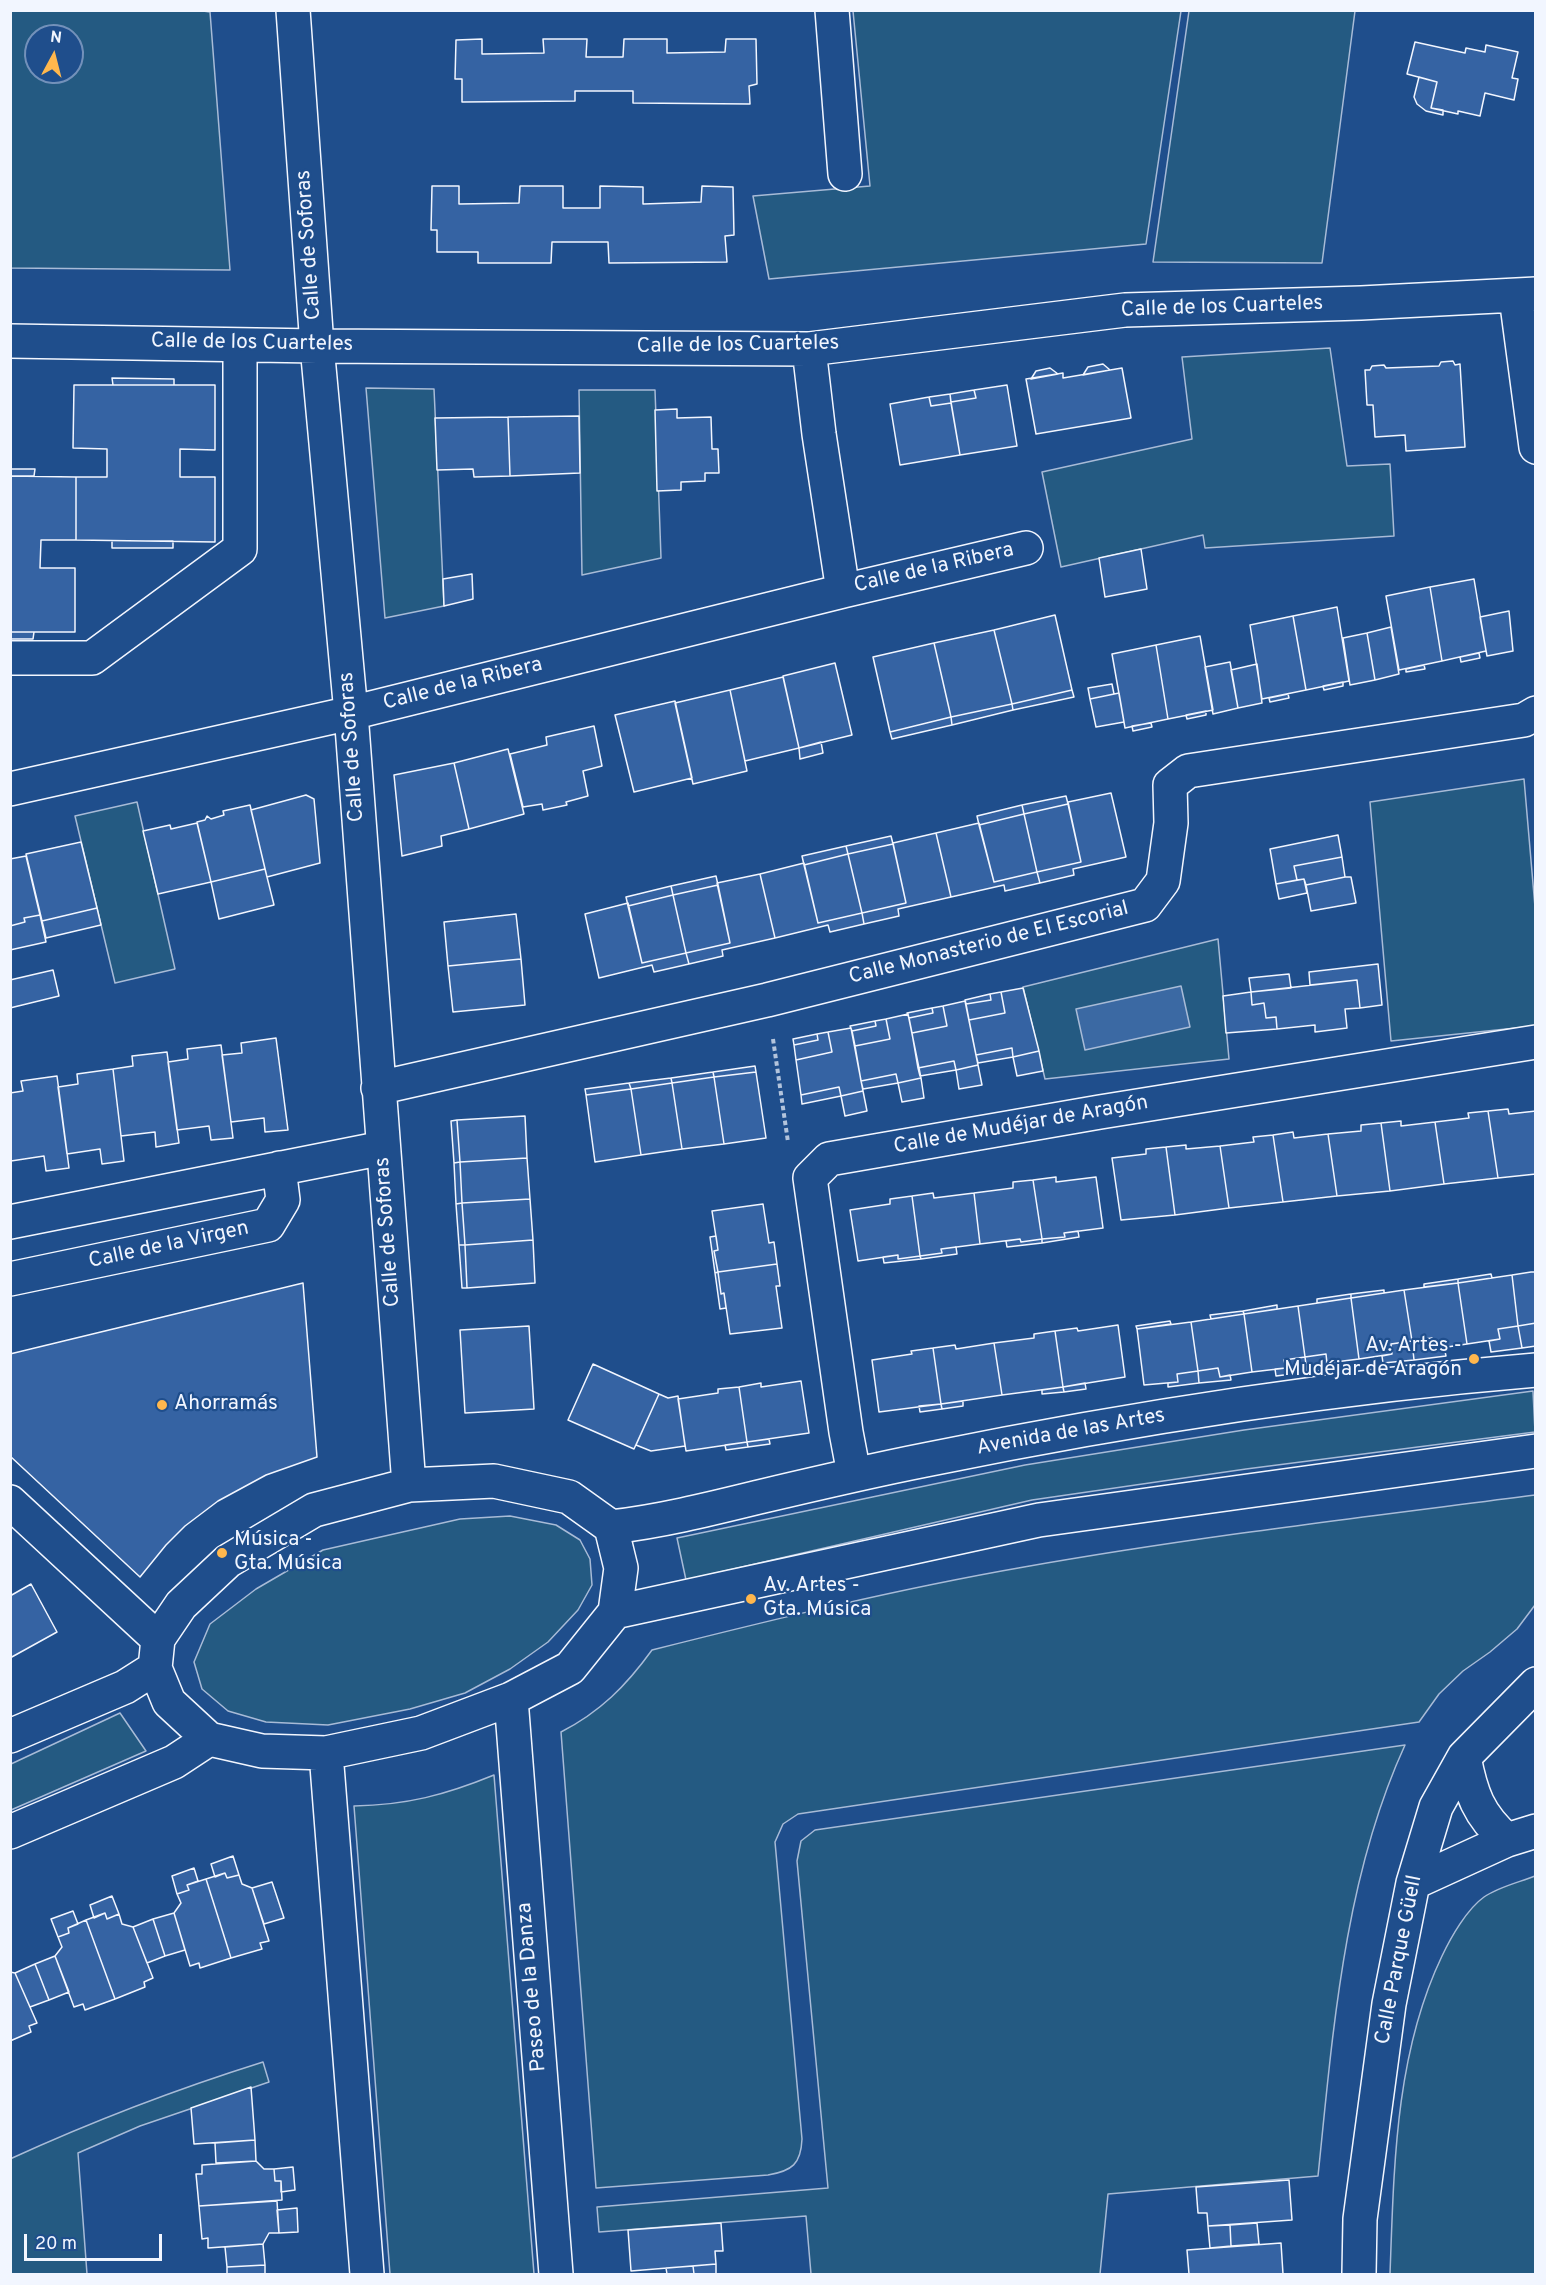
<!DOCTYPE html>
<html>
<head>
<meta charset="utf-8">
<style>
	body { margin:0 }
	#map { position:relative; width:1546px; height:2285px; overflow:hidden; background:#1f4e8c; font-family:Overpass,sans-serif }
	canvas { display:block }
	.frame { position:absolute; inset:0; border:12px solid #f2f6ff; pointer-events:none }
	.north { position:absolute; left:24px; top:24px; width:60px; height:60px; box-sizing:border-box; background:#1f4e8c; border:2px solid #7391ba; border-radius:50%; rotate:7deg; font-size:16px; font-weight:700; line-height:24px; text-align:center; color:#f2f6ff }
	.north::after { content:''; display:block; margin:auto; width:21px; height:27px; background:#ffb74d; clip-path:polygon(50% 0,100% 100%,50% 72%,0 100%) }
	.scale { position:absolute; left:24px; top:2234px; width:138px; height:27px; box-sizing:border-box; border:3px solid #f2f6ff; border-top:0; padding-left:8px; font-size:18px; line-height:21px; white-space:nowrap; color:#f2f6ff; -webkit-text-stroke:4px #1f4e8c; paint-order:stroke }
</style>
</head>
<body>
<div id="map">
<canvas width="1546" height="2285"></canvas>
<div class="frame"></div>
<div class="north">N</div>
<div class="scale">20 m</div>
</div>
<script>
const ctx = document.querySelector('canvas').getContext('2d');
ctx.lineJoin = 'round';
function fill(path, color) { ctx.fillStyle = color; ctx.fill(path, 'evenodd'); }
function trace(path, color, width, dash) { ctx.strokeStyle = color; ctx.lineWidth = width; ctx.lineCap = dash ? 'butt' : 'round'; ctx.setLineDash(dash || []); ctx.stroke(path); }
function write(font, color, halo, rows, align = 'center') {
  ctx.font = font + ' Overpass,sans-serif'; ctx.lineWidth = 4.5; ctx.setLineDash([]); ctx.textBaseline = 'middle'; ctx.strokeStyle = halo; ctx.fillStyle = color; for (const [text, x, y, turn = 0] of rows) {
    ctx.save(); ctx.translate(x, y); ctx.rotate((+turn || 0) * Math.PI / 180); ctx.textAlign = isNaN(turn) ? turn : align; if (halo) ctx.strokeText(text, 0, 0); ctx.fillText(text, 0, 0); ctx.restore();
  }
}
const green = new Path2D(`
	M203 11 210 12 230 270 11 268V11ZM36 36H72V72H36Z
	M853 11H1181L1146 244 769 279 753 196 870 186Z
	M1189 11H1355L1322 263 1153 262Z
	M1330 348 1347 466 1390 464 1394 536 1205 548 1203 535 1061 567 1042 472 1192 439 1182 357Z
	M366 388 434 389 444 606 385 618Z
	M579 390H655L661 558 582 575Z
	M1524 779 1535 907V1026L1391 1041 1370 802Z
	M137 802 175 969 115 983 75 816Z
	M1218 939 1229 1059 1045 1079 1023 987Z
	M1533 1391 1535 1432 1246 1469 1032 1500 686 1580 677 1538 1025 1465 1244 1430Z
	M1535 1495V1605L1517 1629 1490 1652 1463 1671 1439 1694 1419 1722 798 1814 783 1824 775 1842 802 2139C801 2164 792 2171 768 2175L596 2188 561 1732C600 1712 626 1686 652 1650 775 1619 898 1589 1024 1567 1193 1537 1365 1517 1535 1495Z
	M510 1516 556 1525 580 1540 590 1559 592 1585 578 1610 548 1642 510 1669 465 1693 410 1709 328 1725 266 1722 228 1711 202 1689 194 1662 210 1624 256 1589 323 1550 460 1519Z
	M120 1713 146 1751 11 1810V1764Z
	M1405 1745C1344 1878 1333 2031 1318 2176L1108 2194 1100 2274H811L806 2216 599 2232 597 2207 828 2188 797 1861 801 1841 815 1830Z
	M494 1775 534 2274H390L354 1806C407 1805 445 1795 494 1775Z
	M1535 1876V2274H1390C1394 2167 1395 2054 1442 1956 1451 1937 1467 1909 1484 1897 1498 1887 1520 1882 1535 1876Z
	M263 2062 269 2082 140 2126 78 2153 87 2274H11L10 2159C93 2121 177 2089 263 2062Z`);
fill(green, '#245a82');
trace(green, '#a8bbd7', 1.5);
const water = new Path2D(`
	M1181 986 1190 1027 1085 1050 1076 1009Z`);
fill(water, '#3b69a3');
trace(water, '#a8bbd7', 1.5);
const building = new Path2D(`
	M482 39V54L544 53 543 39H587L586 57H623L624 39H667V53L725 52 726 39H756L757 84 749 86 750 104 633 103V91H575V101L462 102V79H455L456 40Z
	M1415 42 1465 53 1466 48 1485 52 1486 45 1518 52 1512 78 1518 79 1514 100 1485 93 1480 116 1458 111V114L1431 108 1437 82 1407 74Z
	M1419 77 1437 82 1431 108 1443 110V115L1426 111 1417 104 1414 97Z
	M432 186H459V204L519 203 520 186H563V208H600V186L643 187V204L701 202 702 186 733 187 734 235 725 236 727 262 609 263 608 242H552L551 263H478V252H437V230H431Z
	M1453 361 1455 365 1460 364 1465 447 1406 451 1405 435 1375 437 1373 405H1367L1365 370H1370L1372 366 1384 365 1386 368 1439 366 1441 362Z
	M1103 364 1110 370 1083 375 1088 367Z
	M1050 368 1058 374 1031 379 1036 371Z
	M1122 368 1131 418 1036 434 1026 379 1063 373V378Z
	M112 378 174 379V385H113Z
	M74 385H215V450L180 449V477H215V542L76 540V477H107V449L73 448Z
	M1007 385 1017 446 960 455 951 402 976 398 974 390Z
	M974 390 976 398 951 402 950 394Z
	M950 394 951 403 931 406 929 397Z
	M929 397 931 406 951 403 960 455 900 465 890 404Z
	M677 409V418L711 417 712 449H718L719 473H705V481L681 482V490L657 491 655 410Z
	M579 416 580 473 510 476 508 417Z
	M508 417 510 476 474 477 473 469 437 470 435 418Z
	M10 469H35L34 476H10Z
	M10 476 76 477V540H41L40 568H75V632H10Z
	M112 541H173V548H112Z
	M1141 549 1147 589 1105 597 1099 558Z
	M472 574 473 599 444 606 443 579Z
	M1474 579 1486 651 1442 661 1430 587Z
	M1430 587 1442 661 1399 670 1386 596Z
	M1337 607 1349 681 1306 690 1293 616Z
	M1509 611 1513 651 1487 656 1480 617Z
	M1055 615 1072 690 1012 704 994 630Z
	M1293 616 1306 690 1262 699 1250 625Z
	M1391 627 1399 674 1375 680 1367 633Z
	M994 630 1012 704 951 717 934 643Z
	M10 632H34L33 639H10Z
	M1367 633 1375 680 1350 685 1343 638Z
	M1200 636 1213 710 1168 719 1156 645Z
	M934 643 951 717 890 732 873 657Z
	M1156 645 1168 719 1125 728 1112 654Z
	M1479 653 1480 658 1461 662 1460 657Z
	M1230 662 1238 708 1213 714 1205 667Z
	M835 663 852 735 799 748 783 676Z
	M1257 664 1262 703 1238 708 1231 670Z
	M1424 665 1425 669 1406 672V669Z
	M783 677 799 748 745 761 730 690Z
	M1343 682V686L1324 690 1323 686Z
	M1112 684 1114 694 1090 699 1088 688Z
	M730 690 747 771 693 784 675 703Z
	M1072 690 1074 697 1013 710 1012 704Z
	M1119 693 1124 722 1096 727 1090 699Z
	M1288 694 1289 698 1270 702 1269 698Z
	M675 701 692 778 634 792 615 715Z
	M1012 704 1013 710 952 725 951 717Z
	M1206 711V715L1187 719 1186 715Z
	M951 717 952 725 892 739 890 732Z
	M1151 723 1152 727 1133 731 1132 726Z
	M594 726 602 766 583 771 588 796 566 802 567 805 543 810 542 804 523 807 510 754 547 745 546 737Z
	M821 742 823 753 800 759 799 748Z
	M508 749 524 814 469 829 454 763Z
	M454 763 469 829 441 836 442 846 402 856 394 775Z
	M1111 793 1126 857 1073 869 1074 875 1040 883 1037 872 1081 862 1068 802Z
	M306 795 314 799 320 863 267 877 251 810Z
	M1066 796 1068 804 1024 814 1022 805Z
	M1068 804 1081 862 1037 872 1024 814Z
	M250 805 265 869 211 882 197 822 205 820 207 816 211 819 224 815 223 811Z
	M1022 805 1024 814 979 825 977 816Z
	M1024 814 1037 872 994 882 979 825Z
	M197 823 211 882 158 894 143 831 170 825 171 829Z
	M979 823 994 882 1037 872 1040 883 1005 891 1004 885 951 897 936 833Z
	M936 833 951 897 898 909 899 916 864 924 862 913 906 903 893 843Z
	M1338 835 1342 857 1294 866 1297 880 1276 884 1270 849Z
	M891 836 893 844 848 854 846 846Z
	M81 842 97 908 42 921 26 854Z
	M893 844 906 903 862 913 848 854Z
	M846 846 848 854 804 865 802 856Z
	M848 854 862 913 818 923 804 865Z
	M26 856 40 915 24 918 25 922 10 926V859Z
	M1342 857 1345 877 1306 885 1304 879 1297 880 1294 866Z
	M804 863 818 923 862 913 864 924 830 932 828 925 775 938 760 874Z
	M265 869 274 905 219 919 211 882Z
	M760 874 775 938 722 950 723 956 689 964 686 953 730 943 717 883Z
	M716 876 718 885 673 895 671 886Z
	M1345 877H1351L1356 903 1311 911 1306 885Z
	M1304 879 1307 893 1279 899 1276 884Z
	M718 885 730 943 686 953 673 895Z
	M671 886 673 895 628 906 626 897Z
	M673 895 686 953 642 963 628 906Z
	M628 903 642 963 686 953 689 964 654 972 652 965 599 978 585 914Z
	M97 908 101 925 46 938 42 921Z
	M516 914 521 959 448 966 444 922Z
	M40 915 46 942 10 950V926L25 922 24 918Z
	M521 959 525 1005 453 1012 448 966Z
	M1378 964 1382 1005 1360 1008 1357 980 1310 985 1309 972Z
	M53 970 59 996 10 1008V980Z
	M1289 974 1291 988 1251 992 1249 978Z
	M1357 980 1360 1008 1345 1009 1347 1028 1315 1032V1025L1277 1029 1276 1017 1266 1018 1264 1003 1252 1005 1251 992Z
	M1023 988 1039 1051 1013 1057 1012 1048 976 1055 969 1020 1005 1013 1001 992Z
	M1001 992 1005 1013 969 1020 966 1004 991 1000 990 994Z
	M1251 992 1252 1005 1264 1003 1266 1018 1276 1017 1277 1029 1226 1033 1223 996Z
	M990 994 991 1000 966 1004 965 1000Z
	M965 1001 978 1065 956 1070 954 1061 918 1068 912 1033 947 1026 943 1006Z
	M943 1006 947 1026 912 1033 909 1018 933 1013 932 1008Z
	M932 1008 933 1013 909 1018 907 1013Z
	M908 1014 921 1078 898 1083 896 1074 861 1081 855 1046 890 1039 886 1019Z
	M886 1019 890 1039 855 1046 852 1031 876 1026 875 1021Z
	M875 1021 876 1026 852 1031 850 1026Z
	M851 1028 863 1091 841 1096 839 1087 801 1095 796 1060 832 1052 828 1032Z
	M828 1032 832 1052 796 1060 794 1045 818 1040 817 1034Z
	M817 1034 818 1040 794 1045 793 1039Z
	M276 1038 288 1130 265 1132 264 1118 231 1122 222 1055 242 1053 241 1043Z
	M221 1045 233 1138 211 1140 209 1126 177 1130 168 1062 188 1059 187 1049Z
	M1012 1048 1013 1057 978 1063 976 1055Z
	M1039 1051 1043 1071 1017 1076 1013 1057Z
	M167 1052 179 1143 156 1147 155 1132 121 1136 113 1069 133 1066 132 1056Z
	M954 1061 956 1070 920 1076 918 1068Z
	M978 1065 982 1085 959 1089 956 1070Z
	M755 1066 756 1072 714 1077 713 1072Z
	M113 1069 124 1161 102 1164 100 1149 67 1154 58 1087 78 1084 77 1074Z
	M713 1072 714 1077 672 1083 671 1078Z
	M756 1072 766 1138 724 1144 714 1077Z
	M896 1074 898 1083 863 1089 861 1081Z
	M57 1076 69 1168 46 1171 44 1156 11 1161 10 1093 23 1091 21 1081Z
	M714 1077 724 1144 682 1149 672 1083Z
	M671 1078 672 1083 631 1089 629 1083Z
	M921 1078 924 1098 902 1102 898 1083Z
	M629 1083 631 1089 586 1095 585 1089Z
	M672 1083 682 1149 641 1155 631 1089Z
	M839 1087 841 1096 802 1104 801 1095Z
	M631 1089 641 1155 595 1162 586 1095Z
	M863 1091 867 1111 845 1116 841 1096Z
	M1508 1109 1509 1114 1536 1111V1174L1498 1178 1488 1111Z
	M1488 1111 1498 1178 1444 1184 1435 1122 1469 1118 1468 1113Z
	M525 1116 527 1158 460 1162 457 1120Z
	M457 1120 460 1162 454 1163 451 1121Z
	M1401 1121V1126L1435 1122 1444 1184 1390 1191 1381 1123Z
	M1381 1123 1390 1191 1337 1196 1328 1134 1361 1131V1125Z
	M1293 1132 1294 1138 1328 1134 1337 1196 1283 1202 1273 1135Z
	M1273 1135 1283 1202 1229 1208 1220 1146 1254 1142 1253 1137Z
	M1186 1145V1149L1220 1146 1229 1208 1175 1215 1166 1147Z
	M1166 1147 1175 1215 1121 1220 1112 1158 1146 1154V1149Z
	M527 1158 530 1199 462 1203 460 1162Z
	M460 1162 462 1203 456 1204 454 1163Z
	M1056 1177V1182L1096 1177 1103 1228 1064 1233 1065 1237 1042 1239 1033 1180Z
	M1033 1180 1042 1239 1021 1242 1020 1239 980 1244 974 1193 1013 1188V1182Z
	M933 1193 934 1198 974 1193 980 1244 941 1249 942 1253 920 1256 912 1196Z
	M912 1196 920 1256 898 1259V1255L858 1261 850 1210 890 1204V1199Z
	M530 1199 533 1240 465 1245 462 1203Z
	M462 1203 465 1245H459L456 1204Z
	M763 1204 769 1243 774 1242 777 1264 718 1272 714 1251 718 1250 712 1211Z
	M1078 1231 1079 1237 1042 1243V1239L1065 1237 1064 1233Z
	M716 1236 718 1250 714 1251 718 1272 715 1273 710 1237Z
	M1020 1239 1021 1242 1042 1239V1243L1007 1247 1006 1241Z
	M533 1240 535 1283 467 1288 465 1245Z
	M459 1245H465L467 1288H462Z
	M956 1247 957 1254 921 1259 920 1256 942 1253 941 1249Z
	M898 1255V1259L920 1256 921 1259 884 1263 883 1257Z
	M777 1264 780 1286H776L782 1328 730 1334 724 1293 721 1294 718 1272Z
	M718 1272 721 1294 724 1293 726 1308 720 1309 715 1273Z
	M1531 1272H1536V1323L1518 1326 1512 1275Z
	M1491 1274 1492 1278 1458 1283V1279Z
	M1512 1275 1518 1326 1498 1329 1500 1339 1467 1344 1458 1283Z
	M1458 1279V1283L1424 1287V1284Z
	M303 1283 317 1457 266 1475 218 1501 185 1526 166 1545 140 1577 10 1456V1354Z
	M1458 1283 1467 1344 1434 1349 1432 1338 1412 1341 1404 1290Z
	M1384 1290V1293L1351 1298V1294Z
	M1404 1290 1412 1341 1391 1344 1392 1354 1359 1359 1351 1298Z
	M1351 1294V1298L1317 1303V1299Z
	M1351 1298 1359 1359 1327 1363 1326 1354 1305 1357 1298 1306Z
	M1277 1305V1309L1244 1314 1243 1311Z
	M1298 1306 1305 1357 1284 1360 1286 1368 1252 1372 1244 1314Z
	M1243 1311 1244 1314 1211 1319 1210 1315Z
	M1244 1314 1252 1372 1220 1377 1218 1368 1198 1371 1191 1322Z
	M1170 1321 1171 1324 1137 1329 1136 1326Z
	M1191 1322 1198 1371 1177 1374 1178 1382 1144 1385 1137 1329Z
	M1536 1323V1346L1522 1348 1518 1326Z
	M1118 1325 1125 1377 1063 1387 1055 1331 1077 1328 1078 1331Z
	M529 1326 534 1409 465 1413 460 1330Z
	M1518 1326 1522 1348 1491 1352 1489 1341 1500 1339 1498 1329Z
	M1055 1331 1063 1387 1002 1395 994 1343 1034 1338V1334Z
	M1432 1338 1434 1349 1444 1347 1446 1356 1414 1360 1412 1341Z
	M1412 1341 1414 1360 1383 1363 1382 1356 1392 1354 1391 1344Z
	M994 1343 1002 1395 941 1404 933 1348 955 1345 956 1349Z
	M933 1348 941 1404 879 1412 872 1360 912 1354 911 1351Z
	M1326 1354 1327 1363 1337 1362 1338 1369 1307 1372 1305 1357Z
	M1305 1357 1307 1372 1276 1376 1275 1369 1286 1368 1284 1360Z
	M593 1364 659 1394 634 1449 568 1420Z
	M1218 1368 1220 1377 1230 1375 1231 1380 1199 1383 1198 1371Z
	M1198 1371 1199 1383 1168 1387V1383L1178 1382 1177 1374Z
	M801 1381 809 1433 747 1442 739 1387 761 1383V1387Z
	M1085 1383 1086 1389 1064 1392 1063 1387Z
	M739 1387 747 1442 686 1451 678 1399 718 1393V1389Z
	M1063 1387 1064 1392 1042 1394V1390Z
	M659 1394 668 1398 678 1396 685 1446 651 1451 636 1445Z
	M963 1401V1406L942 1409 941 1404Z
	M941 1404 942 1409 920 1412 919 1406Z
	M769 1439 770 1444 748 1447 747 1442Z
	M747 1442 748 1447 726 1450 725 1445Z
	M31 1584 57 1632 10 1658V1596Z
	M233 1856 239 1875 227 1878 225 1873 215 1877 211 1864Z
	M194 1868 198 1881 187 1885 189 1890 177 1894 172 1876Z
	M225 1873 227 1878 239 1875 242 1884 252 1888 269 1941 260 1943 262 1949 231 1958 206 1879Z
	M206 1879 231 1958 200 1968 199 1963 190 1966 174 1913 181 1903 177 1894 189 1890 187 1885Z
	M272 1882 284 1918 264 1924 252 1888Z
	M112 1896 119 1914 107 1919 105 1913 94 1918 90 1905Z
	M73 1911 78 1924 68 1928 69 1933 58 1937 51 1919Z
	M105 1913 107 1919 119 1914 122 1924 133 1927 153 1978 144 1982 145 1987 115 1999 86 1920Z
	M174 1913 185 1950 165 1956 153 1919Z
	M153 1919 165 1956 147 1963 133 1927Z
	M86 1920 115 1999 85 2010 83 2004 74 2007 55 1956 62 1947 58 1937 69 1933 68 1928Z
	M55 1956 69 1992 49 2000 35 1964Z
	M35 1964 49 2000 30 2007 15 1973Z
	M10 1972 15 1973 37 2023 29 2026 31 2032 10 2041Z
	M251 2087 255 2140 194 2144 191 2108Z
	M255 2140 256 2161 216 2163 215 2143Z
	M256 2161 264 2169H274L275 2181H281L282 2200 199 2206 196 2174H202V2165Z
	M293 2167 295 2190 281 2192V2181H275L274 2169Z
	M1289 2180 1292 2220 1208 2226 1207 2213H1198L1196 2187Z
	M277 2201 279 2233H269L263 2244 208 2248V2238L202 2239 199 2206Z
	M297 2208 298 2232 279 2233 277 2210Z
	M721 2223 723 2251H715L716 2264 631 2271 628 2230Z
	M1257 2223 1259 2244 1231 2246 1230 2225Z
	M1230 2225 1231 2246 1210 2248 1208 2226Z
	M1281 2243 1283 2274H1189L1187 2250Z
	M263 2244 265 2265 227 2267 225 2247Z
	M716 2264V2274H694L693 2266Z
	M265 2265V2274H227V2267Z
	M693 2266 694 2274H667L666 2268Z`);
fill(building, '#3563a3');
trace(building, '#f2f6ff', 1.5);
const minor = new Path2D(`
	M293 10 317 346 351 713 409 1485
	M832 10 845 174
	M1516 297 1536 447
	M10 341 317 346 809 349 1125 310 1361 303 1536 294
	M843 591 1026 548
	M10 658H92L240 549V345
	M10 789 351 713 843 591 819 434 809 349
	M378 1088 767 1000 1145 905 1163 881 1171 823 1170 785 1188 771 1524 720 1536 713
	M10 1222 383 1148
	M10 1279 268 1225 283 1200 279 1168
	M854 1474 846 1432 810 1178 829 1159 1100 1112 1536 1042
	M494 1481 569 1497 611 1527 621 1568 615 1612 570 1668 511 1699 421 1733 326 1753 262 1751 209 1739 169 1702 155 1668 158 1639 181 1605 228 1561 314 1510 409 1485Z
	M10 1502 158 1639
	M611 1527C662 1521 710 1509 759 1497 814 1484 869 1471 925 1460 1126 1419 1331 1387 1536 1370
	M615 1612 1039 1520 1536 1451
	M511 1699 556 2274
	M10 1736 125 1687 155 1668
	M326 1753 367 2274
	M1464 1757C1471 1793 1478 1815 1507 1840
	M10 1832 174 1762 209 1739
	M1413 1883 1507 1840 1536 1831
	M1359 2274 1360 2219 1389 2004 1413 1883 1436 1807 1464 1757 1536 1684`);
trace(minor, '#f2f6ff', 36);
trace(new Path2D(`
	M773 1039 788 1142`), '#b3c4dc', 4, [4.5, 3]);
trace(minor, '#1f4e8c', 33);
for (const [x, y, r, color] of [
	[1474,1359,6,"#ffb74d"],
	[162,1405,6,"#ffb74d"],
	[222,1553,6,"#ffb74d"],
	[751,1599,6,"#ffb74d"]
]) { const dot = new Path2D(); dot.arc(x, y, r, 0, 2 * Math.PI); ctx.fillStyle = color; ctx.fill(dot); trace(dot, '#1f4e8c', 2); }
write('21px', '#f2f6ff', '#1f4e8c', [
	["Calle de Soforas",310,245,-94],
	["Calle de los Cuarteles",1222,308,-2],
	["Calle de los Cuarteles",252,344,1],
	["Calle de los Cuarteles",738,346,-1],
	["Calle de la Ribera",934,569,-13],
	["Calle de la Ribera",463,685,-14],
	["Calle de Soforas",353,747,-94],
	["Calle Monasterio de El Escorial",989,944,-14],
	["Calle de Mudéjar de Aragón",1021,1126,-10],
	["Calle de Soforas",389,1232,-94],
	["Calle de la Virgen",169,1246,-12],
	["Avenida de las Artes",1071,1433,-10],
	["Calle Parque Güell",1400,1960,-79],
	["Paseo de la Danza",533,1987,-95]
]);
write('21px', '#f2f6ff', '#1f4e8c', [
	["Av. Artes -",1462,1347,"right"],
	["Mudéjar de Aragón",1462,1371,"right"],
	["Ahorramás",174,1405],
	["Música -",234,1541],
	["Gta. Música",234,1565],
	["Av. Artes -",763,1587],
	["Gta. Música",763,1611]
], 'left');
</script>
</body>
</html>
